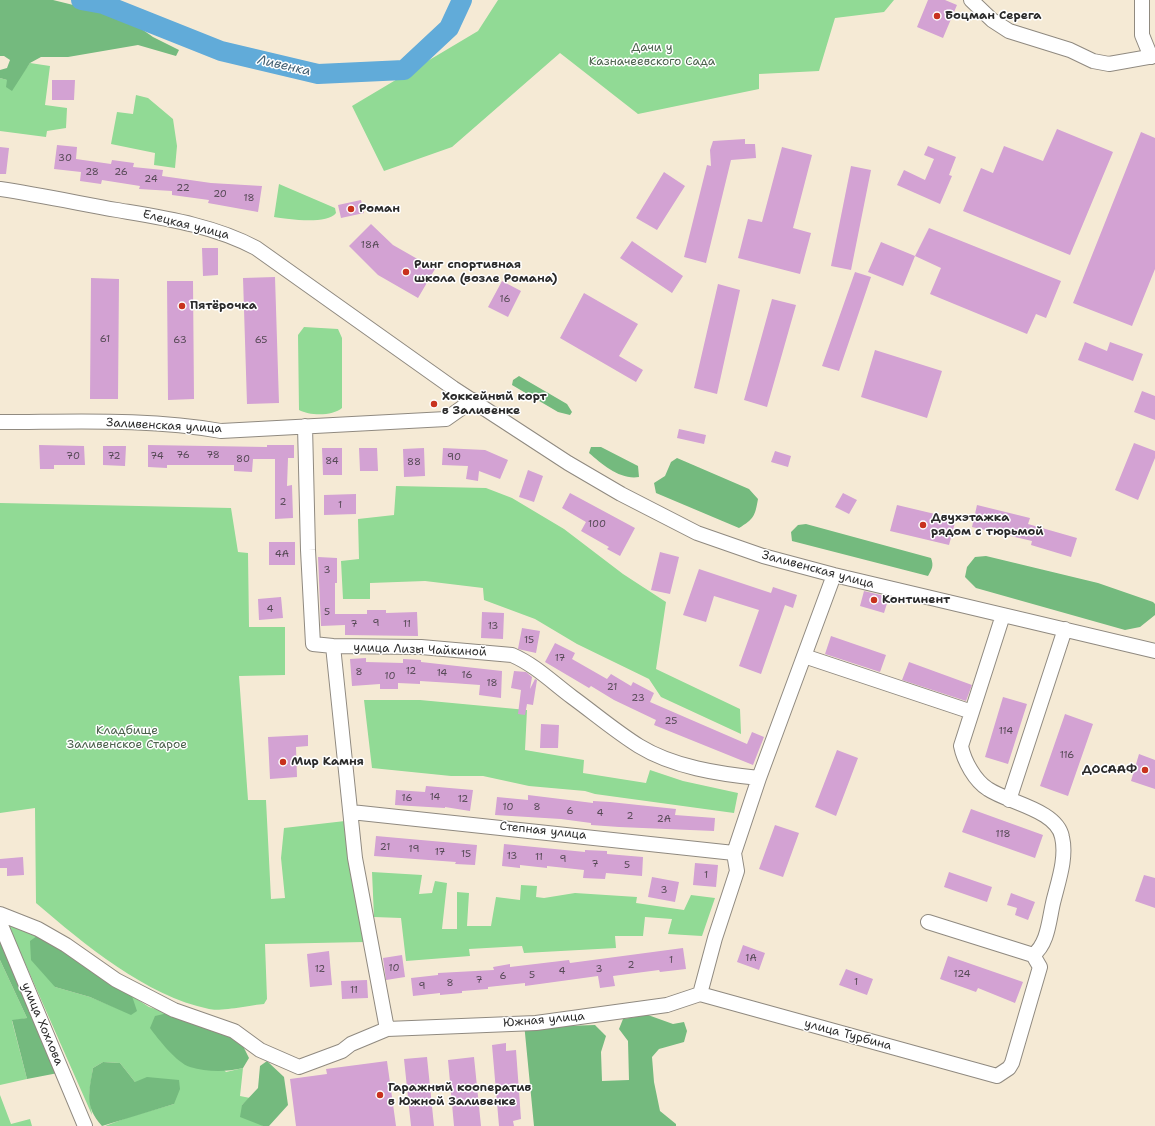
<!DOCTYPE html>
<html>
<head>
<meta charset="utf-8">
<style>
	body { margin:0 }
	canvas { display:block; background:#f5ead5 }
</style>
</head>
<body>
<canvas width="1155" height="1126"></canvas>
<script>
const ctx = document.querySelector('canvas').getContext('2d');
ctx.lineJoin = 'round';
function fill(path, color) { ctx.fillStyle = color; ctx.fill(path, 'evenodd'); }
function trace(path, color, width, dash) { ctx.strokeStyle = color; ctx.lineWidth = width; ctx.lineCap = dash ? 'butt' : 'round'; ctx.setLineDash(dash || []); ctx.stroke(path); }
function write(font, color, halo, rows, align = 'center') {
  ctx.font = font + ' "Shantell Sans",sans-serif'; ctx.lineWidth = 3; ctx.setLineDash([]); ctx.textBaseline = 'middle'; ctx.strokeStyle = halo; ctx.fillStyle = color; for (const [text, x, y, turn = 0] of rows) {
    ctx.save(); ctx.translate(x, y); ctx.rotate((+turn || 0) * Math.PI / 180); ctx.textAlign = isNaN(turn) ? turn : align; if (halo) ctx.strokeText(text, 0, 0); ctx.fillText(text, 0, 0); ctx.restore();
  }
}
fill(new Path2D(`
	M498 0H894L884 12 835 18 819 71 759 74V89L638 114 560 53 452 147 384 171 352 106 478 31Z
	M30 63 50 66 45 105 67 108 66 128 47 131 46 137 0 131V78L7 80 22 74Z
	M136 95 148 98 173 119 177 146 175 168 154 165 155 153 111 144 117 112 133 114Z
	M279 184 335 208 336 213C327 225 287 219 274 217Z
	M304 327 338 329 342 338V408C333 416 310 416 299 410L298 335Z
	M396 486 486 488 512 498 564 529 623 574 666 602 656 669 740 709 741 734 661 697 649 679 577 644 535 619 484 600 483 588 425 581 370 583V599H343L341 561 359 559 358 519 394 515Z
	M0 503 231 508 238 552 248 553 249 627H285V675L239 676 248 800H266L271 899 285 898 281 858 284 828 345 821 365 942 265 944 267 999 264 1004C251 1005 220 1012 209 1009 146 996 84 944 36 903L35 808 0 813Z
	M364 700H420L527 710 525 750 584 760 583 773 646 783 650 770 683 781 738 793 734 813 595 794 585 791 529 786 483 776H451L372 768Z
	M372 872 422 875 419 894 432 893 435 881 447 883 442 929H457V892L469 893 467 926H491L496 897 520 900 521 885 537 886 536 897 544 898 575 893 637 897 636 903 684 910 691 895 715 898 702 936 668 934 672 919 645 917 643 936H615L616 948 524 953 522 946 469 949 470 956 406 961 401 918 374 917Z
	M6 920 37 936 55 987 90 997 131 1014 132 996 149 1007 168 1013 226 1072 243 1068 240 1096 250 1098 242 1105 263 1126H105L129 1117 174 1104 135 1082 120 1063 103 1062 93 1068 89 1094 92 1115Z
	M0 960 27 1018 12 1021 27 1079 0 1085Z
	M0 1095 11 1124 30 1119 32 1126H0Z`), '#91da95');
fill(new Path2D(`
	M0 0H53L126 18 153 37 179 50 176 56 138 45 68 57H41L30 63 12 91 6 87 7 80 0 78V70L7 68 10 60 4 56H0Z
	M519 376 567 404 572 412 570 415 558 412 512 385 513 380Z
	M591 447H601L638 466 639 477C620 480 603 465 589 453Z
	M677 458 749 489 758 499C755 516 754 519 739 528L656 493 654 483 665 476 671 462Z
	M806 524 931 558C934 566 932 569 928 576L792 541 791 532 798 525Z
	M986 556 1098 583 1153 602 1155 604V615L1140 627 1125 630 976 588 965 577 967 567 975 557Z
	M37 936 68 952 132 996 137 1011 131 1015 90 997 55 987 31 960 30 941Z
	M0 937 58 1073 27 1079 12 1020 27 1018 0 960Z
	M168 1013 225 1034 242 1044 249 1058 243 1068C226 1072 207 1072 190 1067 177 1063 158 1039 150 1028L155 1016Z
	M648 1015 673 1024 684 1022 687 1031 684 1042 659 1049 652 1057 654 1082 660 1111 676 1124V1126H534L524 1023 534 1027 595 1025 606 1036 601 1052 602 1081 629 1080 628 1041 619 1029 623 1019Z
	M267 1061 284 1077 288 1105 269 1126H263L240 1117 242 1105 258 1088 260 1066Z
	M103 1062 120 1063 135 1082 147 1077 179 1080 180 1089 174 1104 102 1126C84 1106 89 1092 93 1068Z`), '#74ba7e');
trace(new Path2D(`
	M81 0 103 4 221 51 318 74 404 70 449 28 462 0`), '#61abd9', 20);
fill(new Path2D(`
	M928 0H945L957 5 943 38 917 27Z
	M52 80H75L74 100H52Z
	M1057 129 1113 152 1070 255 963 211 981 168 993 173 1004 146 1043 161Z
	M1141 132 1155 138V269L1132 326 1073 303Z
	M745 139V144H755L756 158 731 160 706 263 684 257 707 165 711 166 710 150 713 141Z
	M57 145 77 147 76 159 111 164 112 160 134 163 133 167 163 170 162 176 211 183 262 186 258 212 208 203 209 200 172 195V191L139 189 140 186 102 180 101 184 80 181 81 172 54 169Z
	M928 146 956 157 949 175 952 176 940 204 897 185 904 170 925 180 934 159 924 155Z
	M0 147 9 148 6 174H0Z
	M782 147 812 155 793 228 811 233 800 274 738 258 748 219 762 222Z
	M851 166 871 170 851 270 831 266Z
	M664 172 685 186 657 230 636 218Z
	M361 200 364 213 341 218 338 205Z
	M371 224 393 245 435 269 418 298 378 275 349 246Z
	M929 228 1061 281 1046 318 1036 314 1027 334 930 294 941 268 915 256Z
	M632 241 683 276 672 293 620 258Z
	M881 242 915 256 903 286 868 272Z
	M202 248H218V275L203 276Z
	M855 272 871 277 839 371 822 366Z
	M275 277 279 403 247 404 243 278Z
	M91 278 119 279 118 399H90Z
	M167 281H193L194 399 168 400Z
	M502 281 521 291 508 317 488 307Z
	M718 284 740 290 717 394 694 388Z
	M584 293 638 324 619 356 643 370 636 382 560 338Z
	M772 299 796 305 767 407 744 400Z
	M1085 342 1107 351 1110 342 1143 354 1133 381 1078 360Z
	M875 350 942 371 927 418 861 397Z
	M1142 391 1155 396V420L1134 412Z
	M679 429 706 435 704 444 677 438Z
	M1134 443 1155 451V458L1138 500 1115 490Z
	M39 445 84 446 85 465H54V469H40Z
	M148 445 267 447V445H294V458H288L287 486 292 485 293 518 275 519V459H253L252 472 234 471V465H167V468L148 467Z
	M103 446H126L125 466 103 465Z
	M322 448H342V475H323Z
	M359 448H377L378 471H360Z
	M424 448 425 476 404 477 403 449Z
	M443 448 485 450 508 460 500 479 479 471 478 481 466 479 468 466 442 465Z
	M775 451 791 456 788 467 771 462Z
	M528 470 543 476 534 502 519 497Z
	M570 493 635 528 620 556 607 549 609 547 581 531 586 522 562 508Z
	M843 493 857 500 849 514 835 507Z
	M356 494V514L324 515V495Z
	M897 505 956 519 949 545 890 531Z
	M977 505 1030 518 1028 524 1077 538 1071 557 1031 545 1032 541 972 527Z
	M269 542H295V565H269Z
	M660 552 679 557 670 594 651 590Z
	M318 557 337 558V583H335V614H367V610H386V613L417 612 418 636 345 635V625L321 626Z
	M699 569 771 593 773 587 797 595 793 608 785 605 761 674 739 666 759 610 714 596 706 622 683 615Z
	M864 591 889 597 884 613 860 606Z
	M281 597 283 618 259 620 258 599Z
	M482 612 504 613 503 639 481 638Z
	M522 628 540 631 536 653 518 649Z
	M831 636 886 655 880 672 825 654Z
	M555 643 575 653 572 659 607 679 611 674 631 686 633 682 654 693 650 702 747 744 752 732 764 737 753 765 654 725 656 720 614 700 591 686 589 688 545 662Z
	M366 658V662L403 663V659L421 660V662L502 671 501 698 479 695 480 685 452 683 420 681V684L398 683V689H380V684L352 686 350 659Z
	M909 662 972 685 966 701 902 680Z
	M514 671 526 672 532 677 530 689 535 679 537 680 533 705 527 704 525 715 518 714 521 690 511 688Z
	M1003 697 1027 704 1008 764 985 757Z
	M1065 714 1093 724 1068 796 1040 786Z
	M541 724 559 725 558 748H540Z
	M308 735V746L296 747 297 777 270 779 268 737Z
	M837 750 858 758 836 816 815 807Z
	M1139 754 1155 760V789L1131 781Z
	M426 786 473 790 470 811 445 807V808L395 805 396 790 425 792Z
	M528 795 593 803V801L610 802 676 809 675 815 715 818 714 831 619 827 591 825V823L561 819 495 815 497 797 528 800Z
	M971 809 1043 835 1035 858 962 832Z
	M775 825 799 833 783 877 759 869Z
	M376 836 477 845 475 865 455 864 456 862 374 856Z
	M504 844 585 852V850L607 851V854L643 857 642 876 606 873 605 879 583 878 584 870 547 866V868L520 865V868L502 866Z
	M23 857 24 875 7 876V868H0V859Z
	M695 863 718 865 716 887 693 885Z
	M949 872 992 887 987 902 944 887Z
	M1144 875 1155 878V908L1135 901Z
	M652 877 679 882 675 902 648 897Z
	M1011 893 1035 902 1028 920 1015 915 1017 908 1007 905Z
	M743 945 765 953 759 970 737 962Z
	M683 948 686 969 660 972 659 970 613 976 615 986 600 988 598 976 525 986V983L488 987V989L462 991V993L440 995V993L413 996 411 978 438 975V973L494 970 493 967 510 964V967L569 960 570 963Z
	M329 951 332 985 310 987 307 954Z
	M402 955 405 977 386 980 383 958Z
	M948 956 1023 982 1015 1003 978 988 976 992 940 979Z
	M846 969 873 979 867 995 839 985Z
	M367 980 368 998 342 999 341 981Z
	M506 1043V1051L516 1050 521 1119 513 1121 514 1126H499L492 1045Z
	M427 1057 434 1126H411L404 1059Z
	M474 1057 481 1126H454L448 1060Z
	M387 1061 396 1126H296L290 1079 327 1074 326 1069Z`), '#d3a2d3');
const minor = new Path2D(`
	M971 0 992 20 1009 31 1070 50 1093 61 1109 64 1155 56
	M1142 0V35L1151 57
	M0 189C39 195 78 203 117 210 164 218 213 225 256 248L453 388 568 463 621 494 697 533 763 556 834 575 1155 651
	M0 422C72 422 150 418 221 431L446 419 473 400
	M305 426 308 550 313 644 333 646 421 647 512 655C535 665 552 682 572 697 594 713 615 731 639 746 673 767 719 774 759 778
	M1003 615 961 746C964 761 975 781 988 789 1009 803 1057 810 1062 837 1067 858 1058 882 1053 903 1049 920 1048 944 1033 955
	M333 646 355 858 387 1029
	M804 656 972 712
	M1009 800 1065 629
	M351 812 734 853
	M0 914 38 929 66 945 116 980 174 1010 234 1031 260 1050 299 1067 342 1051 351 1044 387 1029 536 1023 667 1005 700 994
	M0 923 85 1126
	M700 994 997 1076 1009 1068 1012 1063 1040 967 1033 955 928 922
	M700 994 715 938 737 871 734 853 759 778 834 575`);
trace(minor, '#908a80', 16);
trace(minor, '#fff', 14);
for (const [x, y, r, color] of [
	[937,16,4,"#c8321e"],
	[351,209,4,"#c8321e"],
	[406,272,4,"#c8321e"],
	[182,306,4,"#c8321e"],
	[434,404,4,"#c8321e"],
	[923,525,4,"#c8321e"],
	[874,600,4,"#c8321e"],
	[283,762,4,"#c8321e"],
	[1145,770,4,"#c8321e"],
	[380,1095,4,"#c8321e"]
]) { const dot = new Path2D(); dot.arc(x, y, r, 0, 2 * Math.PI); ctx.fillStyle = color; ctx.fill(dot); trace(dot, '#fff', 1.5); }
write('10px', '#554955', null, [
	["30",65,158],
	["28",92,172],
	["26",121,172],
	["24",151,179],
	["22",183,188],
	["20",220,194],
	["18",249,198],
	["18А",370,245],
	["16",505,299],
	["61",105,339],
	["63",180,340],
	["65",261,340],
	["76",183,455],
	["78",213,455],
	["70",73,456],
	["72",114,456],
	["74",157,456],
	["90",454,457],
	["80",243,459],
	["84",332,461],
	["88",414,462],
	["2",283,502],
	["1",340,505],
	["100",597,524],
	["4А",282,554],
	["3",327,570],
	["4",270,609],
	["5",327,612],
	["9",376,623],
	["7",354,624],
	["11",407,624],
	["13",493,626],
	["15",529,640],
	["17",560,658],
	["12",411,671],
	["8",359,672],
	["14",442,673],
	["16",467,675],
	["10",390,676],
	["18",492,683],
	["21",612,687],
	["23",638,698],
	["25",671,721],
	["114",1006,731],
	["116",1067,755],
	["14",435,797],
	["16",407,798],
	["12",463,799],
	["10",508,807],
	["8",537,807],
	["6",570,811],
	["4",600,813],
	["2",630,816],
	["2А",664,819],
	["118",1003,834],
	["21",385,847],
	["19",414,849],
	["17",440,852],
	["15",466,854],
	["13",512,856],
	["11",539,857],
	["9",563,859],
	["7",595,864],
	["5",627,865],
	["1",706,875],
	["3",664,890],
	["1А",751,958],
	["1",671,960],
	["2",631,965],
	["10",394,968],
	["12",320,969],
	["3",599,969],
	["4",562,971],
	["124",962,974],
	["5",532,975],
	["6",503,976],
	["7",479,980],
	["1",856,982],
	["8",450,983],
	["9",422,986],
	["11",354,990]
]);
write('bold 12px', '#2b2b2b', '#fff', [
	["Боцман Серега",945,16],
	["Роман",359,209],
	["Ринг спортивная",414,265],
	["школа (возле Романа)",414,279],
	["Пятёрочка",190,306],
	["Хоккейный корт",442,397],
	["в Заливенке",442,411],
	["Двухэтажка",931,518],
	["рядом с тюрьмой",931,532],
	["Континент",882,600],
	["Мир Камня",291,762],
	["ДОСААФ",1137,770,"right"],
	["Гаражный кооператив",388,1088],
	["в Южной Заливенке",388,1102]
], 'left');
write('12px', '#4a604b', '#fff', [
	["Дачи у",652,48],
	["Казначеевского Сада",652,62],
	["Кладбище",127,731],
	["Заливенское Старое",127,745]
]);
write('12px', '#2b2b2b', '#fff', [
	["Елецкая улица",186,225,14],
	["Заливенская улица",164,426,3],
	["Заливенская улица",818,570,15],
	["улица Лизы Чайкиной",420,650,2],
	["Степная улица",543,831,6],
	["Южная улица",544,1020,-5],
	["улица Хохлова",42,1024,67],
	["улица Турбина",848,1035,15]
]);
write('italic 13px', '#415e71', '#fff', [
	["Ливенка",284,66,13]
]);
</script>
</body>
</html>
